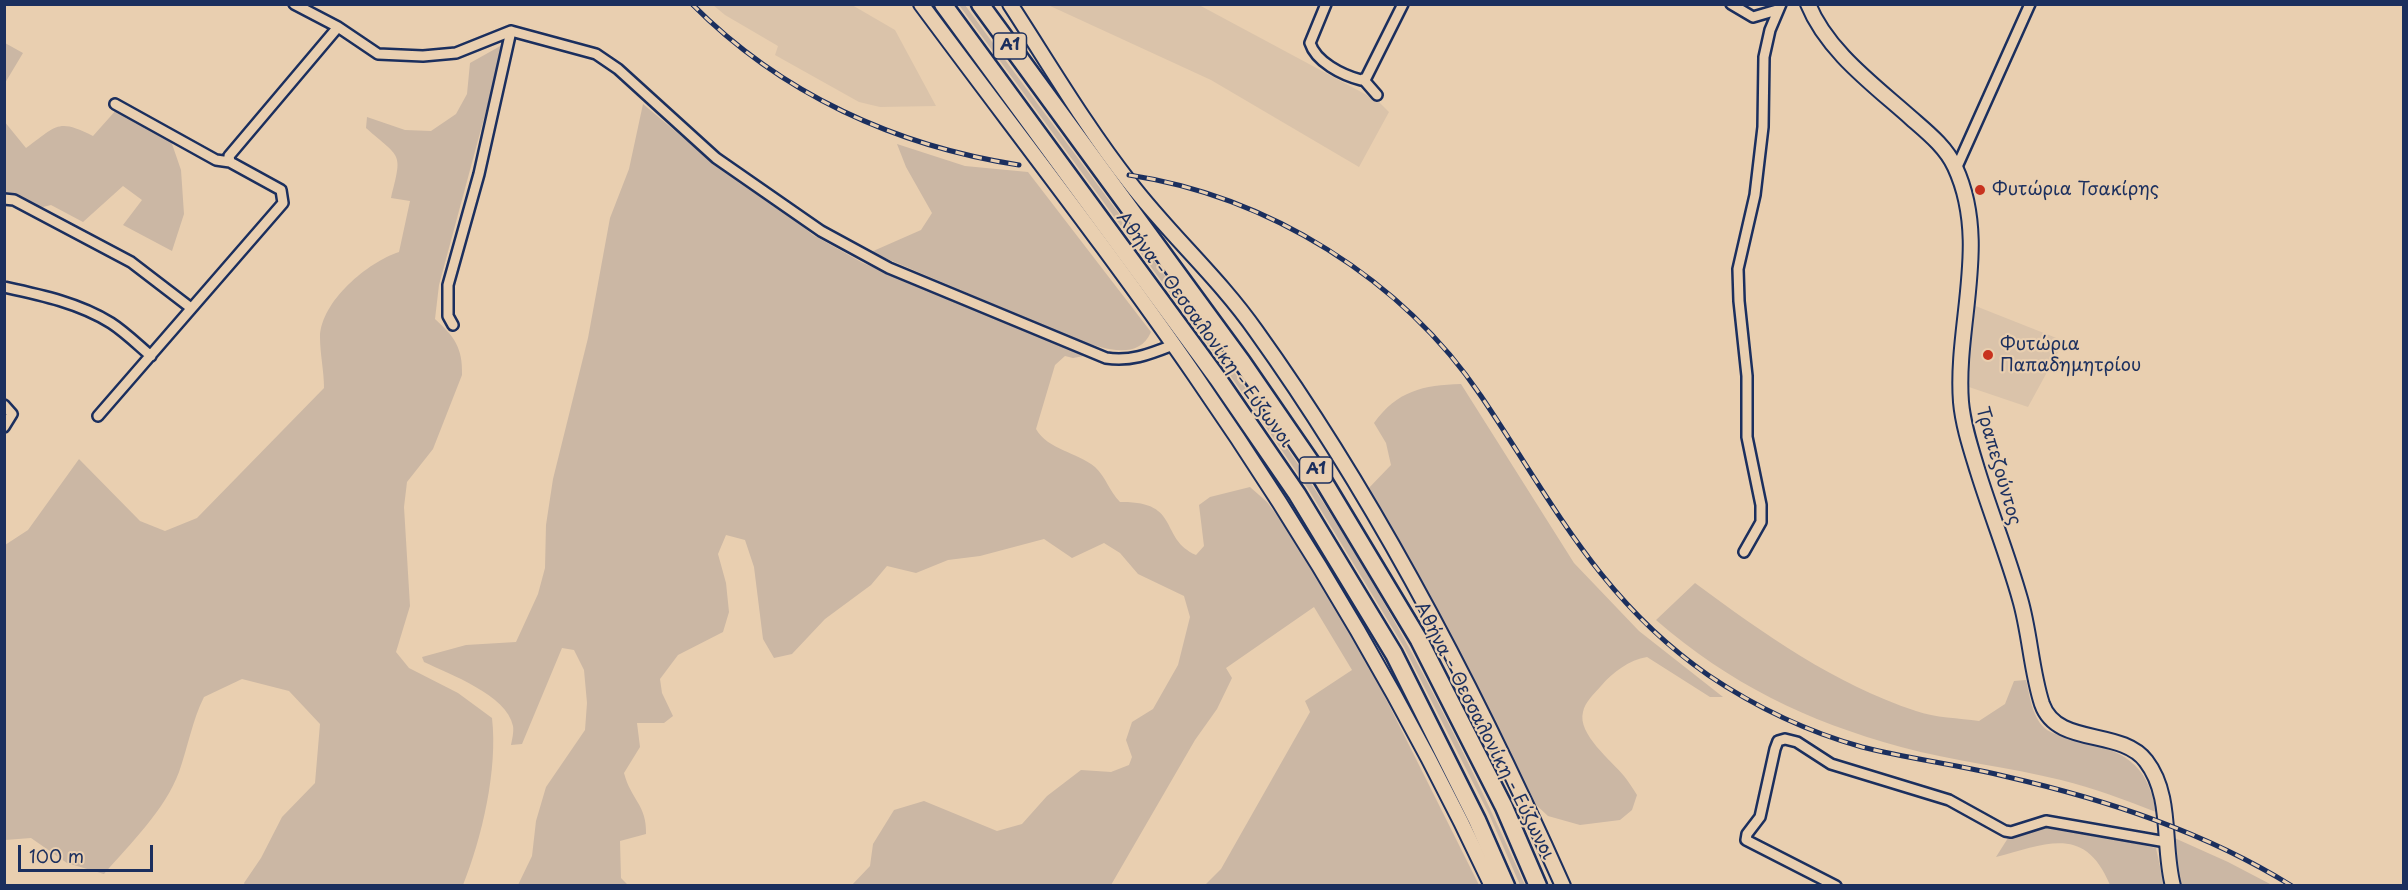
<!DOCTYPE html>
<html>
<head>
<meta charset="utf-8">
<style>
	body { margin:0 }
	#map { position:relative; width:2408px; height:890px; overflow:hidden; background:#e9cfb0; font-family:"Playpen Sans",sans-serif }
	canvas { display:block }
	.frame { position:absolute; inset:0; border:6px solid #1b2f5e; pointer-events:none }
	.scale { position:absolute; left:18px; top:845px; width:135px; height:27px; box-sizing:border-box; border:3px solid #1b2f5e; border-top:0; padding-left:8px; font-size:18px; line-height:21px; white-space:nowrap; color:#1b2f5e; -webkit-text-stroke:4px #e9cfb0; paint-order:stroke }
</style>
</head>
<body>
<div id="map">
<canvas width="2408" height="890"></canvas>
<div class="frame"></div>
<div class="scale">100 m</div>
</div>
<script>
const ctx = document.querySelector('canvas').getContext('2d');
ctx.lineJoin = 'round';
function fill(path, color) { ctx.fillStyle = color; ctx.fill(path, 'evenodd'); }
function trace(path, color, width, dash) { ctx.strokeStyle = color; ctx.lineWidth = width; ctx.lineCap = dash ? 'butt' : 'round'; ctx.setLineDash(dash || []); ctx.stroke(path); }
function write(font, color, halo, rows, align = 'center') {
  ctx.font = font + ' "Playpen Sans",sans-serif'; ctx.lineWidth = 4.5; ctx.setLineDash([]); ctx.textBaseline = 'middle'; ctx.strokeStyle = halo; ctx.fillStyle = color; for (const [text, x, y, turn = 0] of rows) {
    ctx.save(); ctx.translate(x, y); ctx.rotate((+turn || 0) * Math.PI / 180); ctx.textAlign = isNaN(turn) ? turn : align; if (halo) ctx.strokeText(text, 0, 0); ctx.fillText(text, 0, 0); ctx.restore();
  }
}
fill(new Path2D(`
	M713 5H852L895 30 936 106 880 107 859 102 775 55 778 46 725 15Z
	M1048 5H1199L1378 101 1389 112 1359 167 1211 80Z
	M1973 305 2064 341 2028 407 1963 385Z`), '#dac3aa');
fill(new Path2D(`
	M959 5H965C1080 163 1201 319 1310 482 1394 609 1463 746 1525 885H1520L1489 814 1404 647 1307 487 1228 372Z
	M5 43 23 53 5 83Z
	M504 44 439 285 435 319C454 336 463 348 462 375L433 449 407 482 404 507 410 606 396 652 409 668 458 693 492 718C498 769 482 838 463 885H245L244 883 261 858 282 817 315 783 320 724 289 691 242 679 204 697C192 721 188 747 179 772 165 810 130 844 104 874L67 863 31 838 5 840V545L28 530 79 459 140 521 165 531 197 518 324 388C324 371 320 354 320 337 321 301 368 262 399 252L410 201 391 198C403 151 401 159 366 128L367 117 405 130 431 131 456 114 467 94 470 63Z
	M643 104 705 156 781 209 813 235 863 263 1066 346 1084 356 1073 358 1065 356 1055 365 1036 429C1048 450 1077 452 1095 467 1106 477 1109 491 1120 502 1182 501 1158 538 1196 555L1204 546 1199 505 1210 497 1250 487 1267 502 1288 530 1372 671 1479 885H1205L1221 869 1310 712 1305 701 1352 670 1314 607 1226 668 1232 678 1217 709 1195 740 1111 885 851 886 870 866 873 844 894 810 924 801 997 831 1022 824 1047 796 1081 770 1111 772 1129 765 1132 757 1126 740 1132 722 1153 709 1178 665 1190 617 1184 596 1138 574 1120 553 1104 543 1072 558 1044 539 980 556 948 560 916 573 887 566 871 585 825 619 792 654 774 658 763 639 754 567 745 540 726 535 718 554 726 583 729 612 723 632 678 655 660 679 662 693 673 716 664 723H637L640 747 624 773C631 800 647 805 646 834L620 841 621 878 628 885H518L532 856 536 821 546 787 585 730 587 703 584 670 574 650 562 648 522 744 511 745C512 740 514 732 513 726 507 695 449 674 424 662L422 657 466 645 516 642 538 594 545 568 546 525 553 479 588 338 610 218 629 169Z
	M117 109 171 141 181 170 184 214 172 251 123 225 142 200 123 186 83 222 51 205 39 208 5 195 4 121 26 148C57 126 57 118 93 136Z
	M897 144 965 166 1028 172 1151 332C1138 362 1102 348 1078 340L871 252 921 230 932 213 906 167Z
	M1461 384 1574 563 1639 631 1723 697H1710L1647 657C1629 660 1613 672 1601 686 1594 694 1585 702 1583 712 1577 734 1612 761 1624 776 1629 782 1633 789 1637 795L1632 810 1620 820 1580 825 1548 816 1534 803 1499 732 1366 491 1391 465 1386 443 1374 423C1397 391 1423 385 1461 384Z
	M1695 583C1764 634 1834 684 1916 711 1935 718 1959 718 1979 721L2005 704 2014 681 2026 680C2030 696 2032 719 2047 730 2055 735 2069 738 2078 740 2123 752 2147 761 2156 812 2125 800 2094 788 2061 780 2008 767 1953 761 1901 747 1806 721 1730 684 1656 620Z
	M2045 824 2156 848 2164 885H2110C2085 824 2046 844 1996 857L2008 838Z
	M2170 836 2228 862 2272 885H2178Z`), '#cbb7a4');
const street = new Path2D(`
	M294 4 338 27 378 54 423 56 456 53 511 31 596 54 618 69 716 158 821 231 889 268 1106 358C1131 362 1150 354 1173 345
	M1326 4 1310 43C1316 62 1342 75 1361 80L1366 78 1403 4
	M1731 4 1753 17 1777 10
	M1363 79 1377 95
	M115 104 216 160 230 162
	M1956 169 2030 4
	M4 199 14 200 131 262 191 308
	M4 287C41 295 79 303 111 323 125 332 138 345 151 356
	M453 325 448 316V285L479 174 511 31
	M4 405 12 414 4 427
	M98 416 283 203 281 190 230 162 229 156 338 27
	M1744 552 1761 522V505L1747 437V376L1739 301 1738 269 1755 195 1763 127 1764 57 1770 30 1781 4
	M1836 886 1746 840 1747 834 1760 817 1775 749 1778 741 1785 739 1797 742 1831 764 1949 800 2005 831 2011 832 2046 821 2166 842`);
const secondary = new Path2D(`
	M921 4C1012 127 1107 248 1194 374 1307 537 1408 707 1492 886
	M1010 4C1049 64 1086 127 1130 183 1169 234 1219 278 1256 331 1378 501 1478 695 1563 886
	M1808 4C1827 51 1874 85 1911 118 1927 132 1946 147 1955 167 1990 242 1955 325 1961 402 1963 425 1971 449 1978 472 1991 514 2008 556 2020 599 2030 633 2031 670 2042 704 2057 747 2121 728 2146 761 2173 796 2162 845 2173 886`);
const highway = new Path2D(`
	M943 4 1218 379 1297 494 1394 654 1477 820 1506 886
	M980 4 1242 362 1321 477 1419 640 1504 807 1538 886`);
trace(street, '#1b2f5e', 14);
trace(secondary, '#1b2f5e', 18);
trace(highway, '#1b2f5e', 21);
trace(street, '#e9cfb0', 9);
trace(secondary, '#e9cfb0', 14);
trace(highway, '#e9cfb0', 16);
const rail = new Path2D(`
	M692 4C781 94 896 146 1019 165
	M1129 175C1268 196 1402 279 1481 396 1552 501 1599 599 1708 675 1754 706 1808 732 1862 747 1910 759 1960 765 2008 777 2107 800 2205 832 2292 886`);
trace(rail, '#1b2f5e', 5);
trace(rail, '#e9cfb0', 3, [9]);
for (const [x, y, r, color] of [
	[1980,190,6,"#c8321e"],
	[1988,355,6,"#c8321e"]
]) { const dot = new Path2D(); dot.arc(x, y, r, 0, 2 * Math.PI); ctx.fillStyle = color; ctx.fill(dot); trace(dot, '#e9cfb0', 2); }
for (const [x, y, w] of [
	[1010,46,33],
	[1316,470,33]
]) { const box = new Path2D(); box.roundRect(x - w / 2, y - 13, w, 26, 4.5); ctx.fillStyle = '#e9cfb0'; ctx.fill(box); trace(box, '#1b2f5e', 1.5); }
write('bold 16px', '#1b2f5e', null, [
	["Α1",1010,46],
	["Α1",1316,470]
]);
write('18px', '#1b2f5e', '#e9cfb0', [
	["Φυτώρια Τσακίρης",1992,190],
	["Φυτώρια",2000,345],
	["Παπαδημητρίου",2000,366]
], 'left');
write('18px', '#1b2f5e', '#e9cfb0', [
	["Αθήνα - Θεσσαλονίκη - Εύζωνοι",1204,330,54],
	["Τραπεζούντος",1998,466,74],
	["Αθήνα - Θεσσαλονίκη - Εύζωνοι",1484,731,63]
]);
</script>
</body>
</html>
